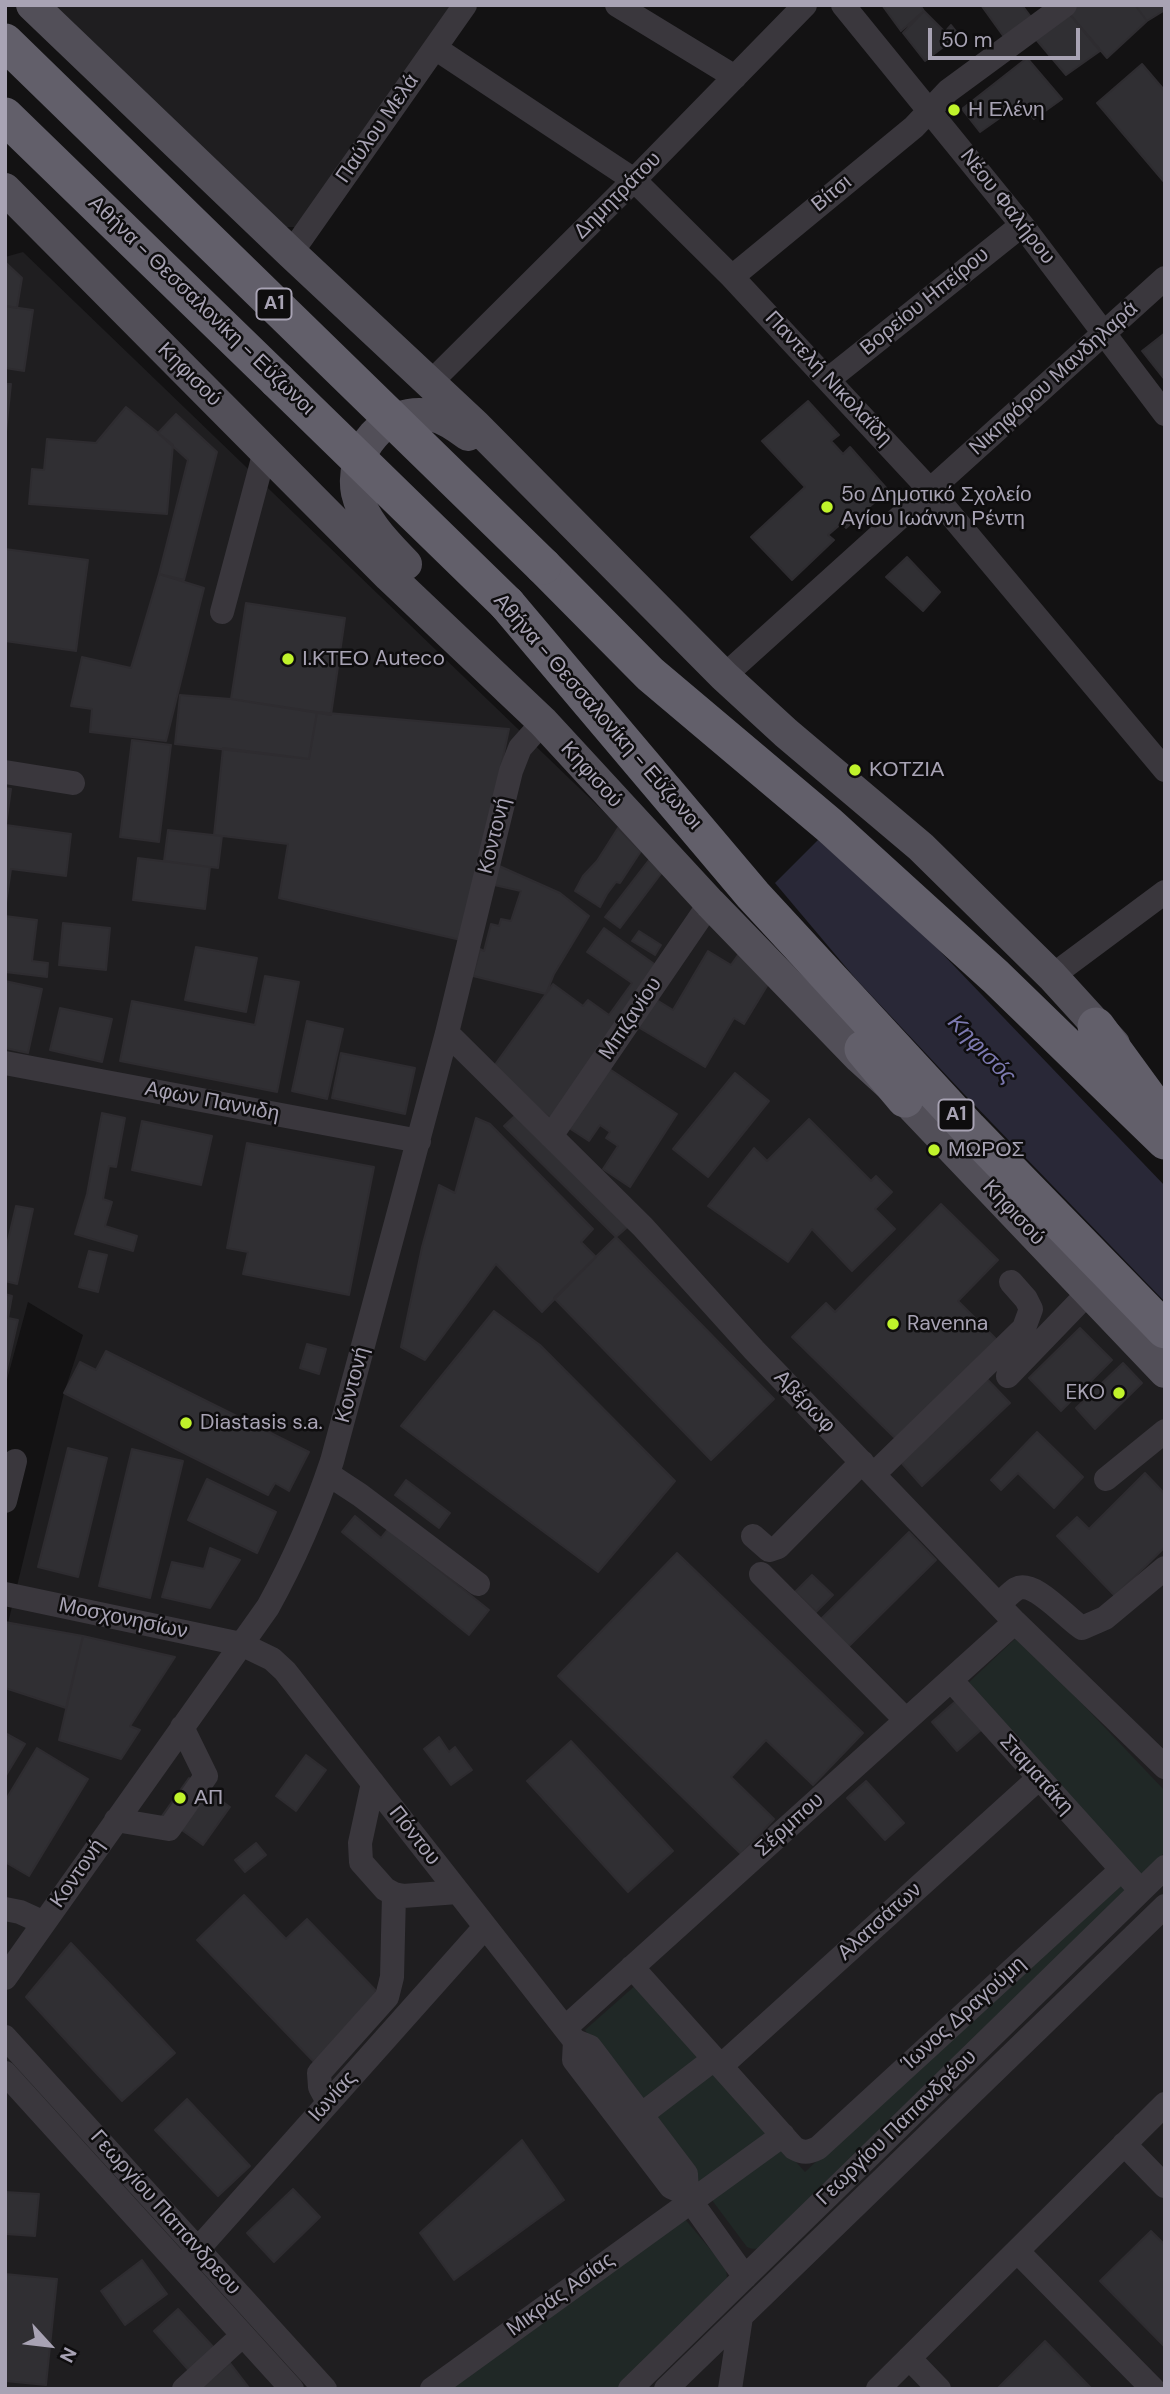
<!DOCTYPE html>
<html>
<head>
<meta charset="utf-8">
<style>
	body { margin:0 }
	#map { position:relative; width:1170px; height:2394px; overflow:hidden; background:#131213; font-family:"DM Sans",sans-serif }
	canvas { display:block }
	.frame { position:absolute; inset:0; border:7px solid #a8a3b4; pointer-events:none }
	.north { position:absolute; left:14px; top:2310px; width:70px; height:70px; -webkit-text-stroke:5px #0e0d0e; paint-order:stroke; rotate:117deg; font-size:19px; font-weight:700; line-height:28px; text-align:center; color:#a8a3b4 }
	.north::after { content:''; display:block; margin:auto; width:24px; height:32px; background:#a8a3b4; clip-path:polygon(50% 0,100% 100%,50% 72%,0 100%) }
	.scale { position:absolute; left:928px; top:28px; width:152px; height:32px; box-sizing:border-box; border:4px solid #a8a3b4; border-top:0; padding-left:9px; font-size:21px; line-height:24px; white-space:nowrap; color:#a8a3b4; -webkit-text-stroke:5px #0e0d0e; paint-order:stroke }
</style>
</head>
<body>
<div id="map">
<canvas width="1170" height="2394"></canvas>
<div class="frame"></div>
<div class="north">N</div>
<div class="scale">50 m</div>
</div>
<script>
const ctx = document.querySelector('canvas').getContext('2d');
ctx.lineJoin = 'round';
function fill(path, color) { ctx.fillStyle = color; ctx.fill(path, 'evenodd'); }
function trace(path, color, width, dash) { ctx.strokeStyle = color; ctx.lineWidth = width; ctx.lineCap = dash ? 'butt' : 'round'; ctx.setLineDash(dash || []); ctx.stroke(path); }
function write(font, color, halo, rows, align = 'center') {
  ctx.font = font + ' "DM Sans",sans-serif'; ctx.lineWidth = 5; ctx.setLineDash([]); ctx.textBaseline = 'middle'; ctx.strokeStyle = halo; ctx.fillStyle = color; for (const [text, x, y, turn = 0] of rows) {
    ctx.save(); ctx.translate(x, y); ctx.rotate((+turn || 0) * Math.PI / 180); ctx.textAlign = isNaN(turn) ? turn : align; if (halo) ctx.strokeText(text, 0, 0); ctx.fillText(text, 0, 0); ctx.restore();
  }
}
fill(new Path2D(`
	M51 5H455L296 227H284Z
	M23 252 739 942 1165 1390V2389H5V1623H8L64 1393 83 1335 28 1302 5 1387V257Z`), '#1f1e20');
fill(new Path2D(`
	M1018 1636 1165 1791V1852L767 2242C760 2248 756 2251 747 2247L585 2030 637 1984 805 2172 1128 1870 964 1687Z
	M684 2218 726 2268 727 2278 719 2289 616 2389H445Z`), '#202826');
fill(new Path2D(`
	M818 840 912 922 1165 1186V1302L963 1093 855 978 775 883Z`), '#292837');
const building = new Path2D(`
	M882 5H920L924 11 901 31Z
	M981 5H1022L1031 17 1004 37Z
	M1077 5H1135L1147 21 1107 58 1068 12Z
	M1135 5H1165V10L1147 21Z
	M924 11 945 32 951 25 959 35 925 61 903 33Z
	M1068 12 1100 51 1066 75 1034 37Z
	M1027 58 1062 99 1034 119 1021 103 980 132 962 109Z
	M1142 64 1165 91V183L1097 103Z
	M5 262 22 278 17 308 5 306Z
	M5 306 33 310 24 371 5 368Z
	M1165 333V380L1142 351Z
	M5 384H11L5 442Z
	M808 401 839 435 831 441 843 454 850 447 888 490 846 528 842 523 828 535 834 540 792 580 751 537 805 487 762 441Z
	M126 407 173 445 167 514 29 504 32 469 44 470 47 439 96 443Z
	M176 414 217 452 184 580 159 574 188 460 158 433Z
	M5 549 88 560 76 651 5 641Z
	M907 557 940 592 923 611 886 577Z
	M159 574 204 588 166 741 90 732 92 709 71 706 82 657 131 668Z
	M246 603 345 618 331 715 231 699Z
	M180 695 231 699 317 712 309 759 175 744Z
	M317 712 509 729 465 941 279 898 288 844 214 835 223 748 309 759Z
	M132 740 171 745 159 842 120 837Z
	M5 788 11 789 6 825 71 834 66 876 11 869 5 910Z
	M618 828 641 851 620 883 616 882 607 894 600 907 575 891 583 876 597 861Z
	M168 830 222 836 218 868 164 861Z
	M138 858 210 867 205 909 133 900Z
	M649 860 663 871 620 928 605 917Z
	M497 865 560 893 589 916 554 974 546 994 473 976 480 949 484 951 491 924 499 926 501 919 511 921 521 891 494 885Z
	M5 916 37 920 32 961 48 963 47 977 5 972Z
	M63 923 110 928 106 970 59 965Z
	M604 928 657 966 552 1119 489 1073 553 984 583 1006 588 1000 609 1015 632 983 587 952Z
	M639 931 661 945 655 955 632 941Z
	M196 947 257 958 246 1012 185 1000Z
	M708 951 731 965 738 955 773 976 744 1024 734 1018 705 1067 638 1027 655 999 673 1010Z
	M265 976 299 982 277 1092 120 1061 132 1001 255 1025Z
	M5 981 42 989 28 1053 5 1048Z
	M60 1008 112 1019 102 1062 50 1050Z
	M307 1021 343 1029 327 1099 292 1091Z
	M341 1053 415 1068 405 1114 332 1098Z
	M608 1068 677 1114 630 1187 603 1169 618 1146 606 1138 610 1132 600 1125 589 1141 569 1128Z
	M735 1073 769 1101 708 1177 673 1149Z
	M520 1111 632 1223 616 1237 504 1126Z
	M102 1113 125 1118 116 1167 109 1166 103 1199 112 1202 105 1226 137 1236 133 1251 75 1234 87 1194Z
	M476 1118 490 1124 593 1229 581 1242 596 1257 542 1312 496 1264 425 1360 401 1347 422 1247 439 1185 455 1193Z
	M809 1119 871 1181 876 1176 892 1192 875 1209 895 1229 852 1271 812 1229 788 1262 708 1206 754 1148 767 1161Z
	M142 1121 212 1136 201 1185 132 1170Z
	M247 1143 374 1167 349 1295 243 1274 248 1252 227 1248Z
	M941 1204 998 1260 958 1301 998 1341 899 1442 792 1337 826 1303 835 1312Z
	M16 1206 33 1209 17 1284 5 1281V1253Z
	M616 1237 774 1399 711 1460 554 1298Z
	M89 1251 107 1255 98 1292 79 1287Z
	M5 1294 12 1296 8 1318 18 1320 5 1377Z
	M494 1311 540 1345 675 1481 598 1572 401 1426Z
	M1080 1328 1112 1360 1061 1411 1029 1378Z
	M307 1344 326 1349 319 1374 300 1368Z
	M106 1351 309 1452 289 1491 275 1483 268 1495 64 1393 80 1362 96 1370Z
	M1123 1363 1142 1383 1095 1429 1076 1408Z
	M986 1378 1010 1403 922 1486 899 1460Z
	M1037 1432 1083 1477 1054 1508 1018 1473 1001 1490 991 1480Z
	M68 1448 107 1458 78 1577 38 1567Z
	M132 1449 183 1461 150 1598 99 1586Z
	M1145 1473 1165 1494V1547L1115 1596 1057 1536 1077 1517 1089 1529Z
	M207 1479 276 1512 257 1553 188 1520Z
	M406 1480 450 1513 439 1528 395 1495Z
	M355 1516 381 1538 388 1529 489 1610 469 1635 342 1532Z
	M909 1532 936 1560 845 1650 818 1622Z
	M210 1548 240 1560 210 1608 162 1597 172 1562 204 1569Z
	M677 1553 863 1733 813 1785 766 1740 731 1777 774 1819 741 1854 558 1676Z
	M812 1575 833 1595 816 1612 795 1592Z
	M5 1622 83 1636 66 1708 5 1688Z
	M83 1636 175 1657 130 1726 140 1730 121 1759 59 1740Z
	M957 1700 982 1729 957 1751 932 1722Z
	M5 1733 25 1744 5 1777Z
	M439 1737 449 1752 455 1747 472 1770 451 1785 424 1749Z
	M571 1741 673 1851 628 1892 527 1781Z
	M37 1748 88 1779 29 1876 5 1862V1801Z
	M306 1755 326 1770 296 1811 276 1796Z
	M189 1778 230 1807 203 1845 162 1816Z
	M866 1781 904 1823 885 1840 847 1798Z
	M256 1843 266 1855 245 1872 235 1860Z
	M244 1895 286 1939 307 1919 382 1997 314 2062 197 1940Z
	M71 1943 175 2053 122 2101 26 1997Z
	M187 2099 250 2166 218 2196 155 2130Z
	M522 2140 564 2200 454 2280 420 2233Z
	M293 2189 320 2217 274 2262 247 2233Z
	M5 2192 39 2194 35 2236 5 2234Z
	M1151 2231 1165 2245V2347L1100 2281Z
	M142 2260 167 2294 125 2325 101 2291Z
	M5 2274 57 2279 46 2385 5 2381Z
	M178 2309 217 2351 192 2374 154 2331Z
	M1045 2341 1092 2389H997Z
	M230 2363 250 2389H199Z`);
fill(building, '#302f33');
trace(building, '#2e2c30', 2);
trace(new Path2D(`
	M617 5 735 77
	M843 5 1022 225 1165 414
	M435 48 634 180 732 277 930 490 1165 770
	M291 253 465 5
	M732 277 914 127 948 91 1065 5
	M829 379 1022 225
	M429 384 634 180 805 5
	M222 612 265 451
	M724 676 1165 278
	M5 772 73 783
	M1052 976 1165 892
	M447 1033 643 1227 754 1350 1015 1622 1165 1767
	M5 1063 419 1141
	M551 1136 710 903
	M1008 1376 1088 1293
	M328 1474 360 1495 478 1584
	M874 1474 1024 1328 1031 1309 1026 1299 1011 1282
	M1106 1479 1165 1431
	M5 1501 15 1461
	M753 1536 769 1550 778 1547 862 1462
	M761 1574 906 1720
	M5 1594 241 1644 272 1659 285 1671 575 2041 590 2047 686 2174 687 2194 690 2200 745 2277
	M999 1604C1004 1600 1010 1593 1016 1589 1034 1579 1066 1618 1082 1628L1105 1618 1165 1568
	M951 1680 1133 1882
	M373 1783 360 1843 361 1862 385 1889 394 1894 403 1896 458 1892
	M116 1820 169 1829 206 1776 182 1727
	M5 1909 20 1912 44 1923
	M632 1967 794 2148C803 2153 808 2153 818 2148L1121 1870
	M5 1978 268 1607C294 1560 315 1512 332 1461L447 1033 511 771 520 748 543 722
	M565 2028 1015 1622
	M5 2037 325 2389
	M575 2041 574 2060 671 2187 687 2194
	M721 2066 1039 1778
	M5 2073 292 2389
	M328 2102 320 2087 319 2073 387 1997 392 1977 394 1894
	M641 2115 714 2059
	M1124 2144 1165 2186
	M1017 2251 1153 2389
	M182 2267 485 1927
	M909 2358 939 2389
	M184 2389 243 2335
	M432 2389 783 2135
	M630 2389 1165 1867
	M666 2389 1165 1906
	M730 2389 741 2317
	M878 2389 1165 2104`), '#3a373d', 24);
trace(new Path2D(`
	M32 5 291 253 476 426 724 676 786 733 921 847 1052 976 1114 1044
	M5 189 389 576 543 722 710 903 860 1058 905 1099 1165 1372
	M406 564C387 544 363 521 357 493 349 451 385 407 430 415 445 418 456 426 468 435`), '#524f58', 32);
trace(new Path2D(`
	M5 116 277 380
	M543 566 650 674 829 825 996 977 1165 1141
	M507 604 753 895 969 1129 1165 1330
	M1096 1026 1158 1111
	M863 1049 905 1099`), '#625f6a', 37);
trace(new Path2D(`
	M5 42 543 566
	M277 380 507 604`), '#625f6a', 37);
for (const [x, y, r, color] of [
	[954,110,7,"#c0f32b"],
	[827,507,7,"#c0f32b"],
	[288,659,7,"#c0f32b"],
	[855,770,7,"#c0f32b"],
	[934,1150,7,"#c0f32b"],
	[893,1324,7,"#c0f32b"],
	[1119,1393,7,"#c0f32b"],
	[186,1423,7,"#c0f32b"],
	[180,1798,7,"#c0f32b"]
]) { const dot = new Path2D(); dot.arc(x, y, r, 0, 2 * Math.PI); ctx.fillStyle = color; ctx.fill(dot); trace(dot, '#0e0d0e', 2.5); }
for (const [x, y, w] of [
	[274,304,35],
	[956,1115,35]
]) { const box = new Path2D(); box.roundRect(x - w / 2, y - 15.5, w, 31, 5); ctx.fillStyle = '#0e0d0e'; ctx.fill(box); trace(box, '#a8a3b4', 2); }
write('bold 19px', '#a8a3b4', null, [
	["Α1",274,304],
	["Α1",956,1115]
]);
write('21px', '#a8a3b4', '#0e0d0e', [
	["Η Ελένη",968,110],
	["5ο Δημοτικό Σχολείο",841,495],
	["Αγίου Ιωάννη Ρέντη",841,519],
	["Ι.ΚΤΕΟ Auteco",302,659],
	["ΚΟΤΖΙΑ",869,770],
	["ΜΩΡΟΣ",948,1150],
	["Ravenna",907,1324],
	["EKO",1105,1393,"right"],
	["Diastasis s.a.",200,1423],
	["ΑΠ",194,1798]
], 'left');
write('21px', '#a8a3b4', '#0e0d0e', [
	["Παύλου Μελά",378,129,-55],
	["Βίτσι",832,194,-39],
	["Δημητράτου",618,196,-45],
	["Νέου Φαλήρου",1007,207,52],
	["Βορείου Ηπείρου",925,302,-39],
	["Αθήνα - Θεσσαλονίκη - Εύζωνοι",201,306,44],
	["Κηφισού",189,375,45],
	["Παντελή Νικολαΐδη",828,379,47],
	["Νικηφόρου Μανδηλαρά",1054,379,-42],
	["Αθήνα - Θεσσαλονίκη - Εύζωνοι",597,712,49],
	["Κηφισού",591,775,48],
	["Κοντονή",495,836,-76],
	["Μπιζανίου",631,1019,-56],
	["Αφων Παννιδη",212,1102,11],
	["Κηφισού",1013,1213,47],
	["Κοντονή",353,1385,-75],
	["Αβέρωφ",804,1402,46],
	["Μοσχονησίων",123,1619,12],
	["Σταματάκη",1036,1775,48],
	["Σέρμπου",790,1825,-42],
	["Πόντου",414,1836,52],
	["Κοντονή",78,1874,-55],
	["Αλατσάτων",880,1922,-42],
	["Ίωνος Δραγούμη",964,2014,-42],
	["Ιωνίας",333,2097,-48],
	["Γεωργίου Παπανδρέου",897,2128,-44],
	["Γεωργίου Παπανδρεου",165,2213,48],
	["Μικράς Ασίας",561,2295,-36]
]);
write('italic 23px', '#7c79b0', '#0e0d0e', [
	["Κηφισός",981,1050,46]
]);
</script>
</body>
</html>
